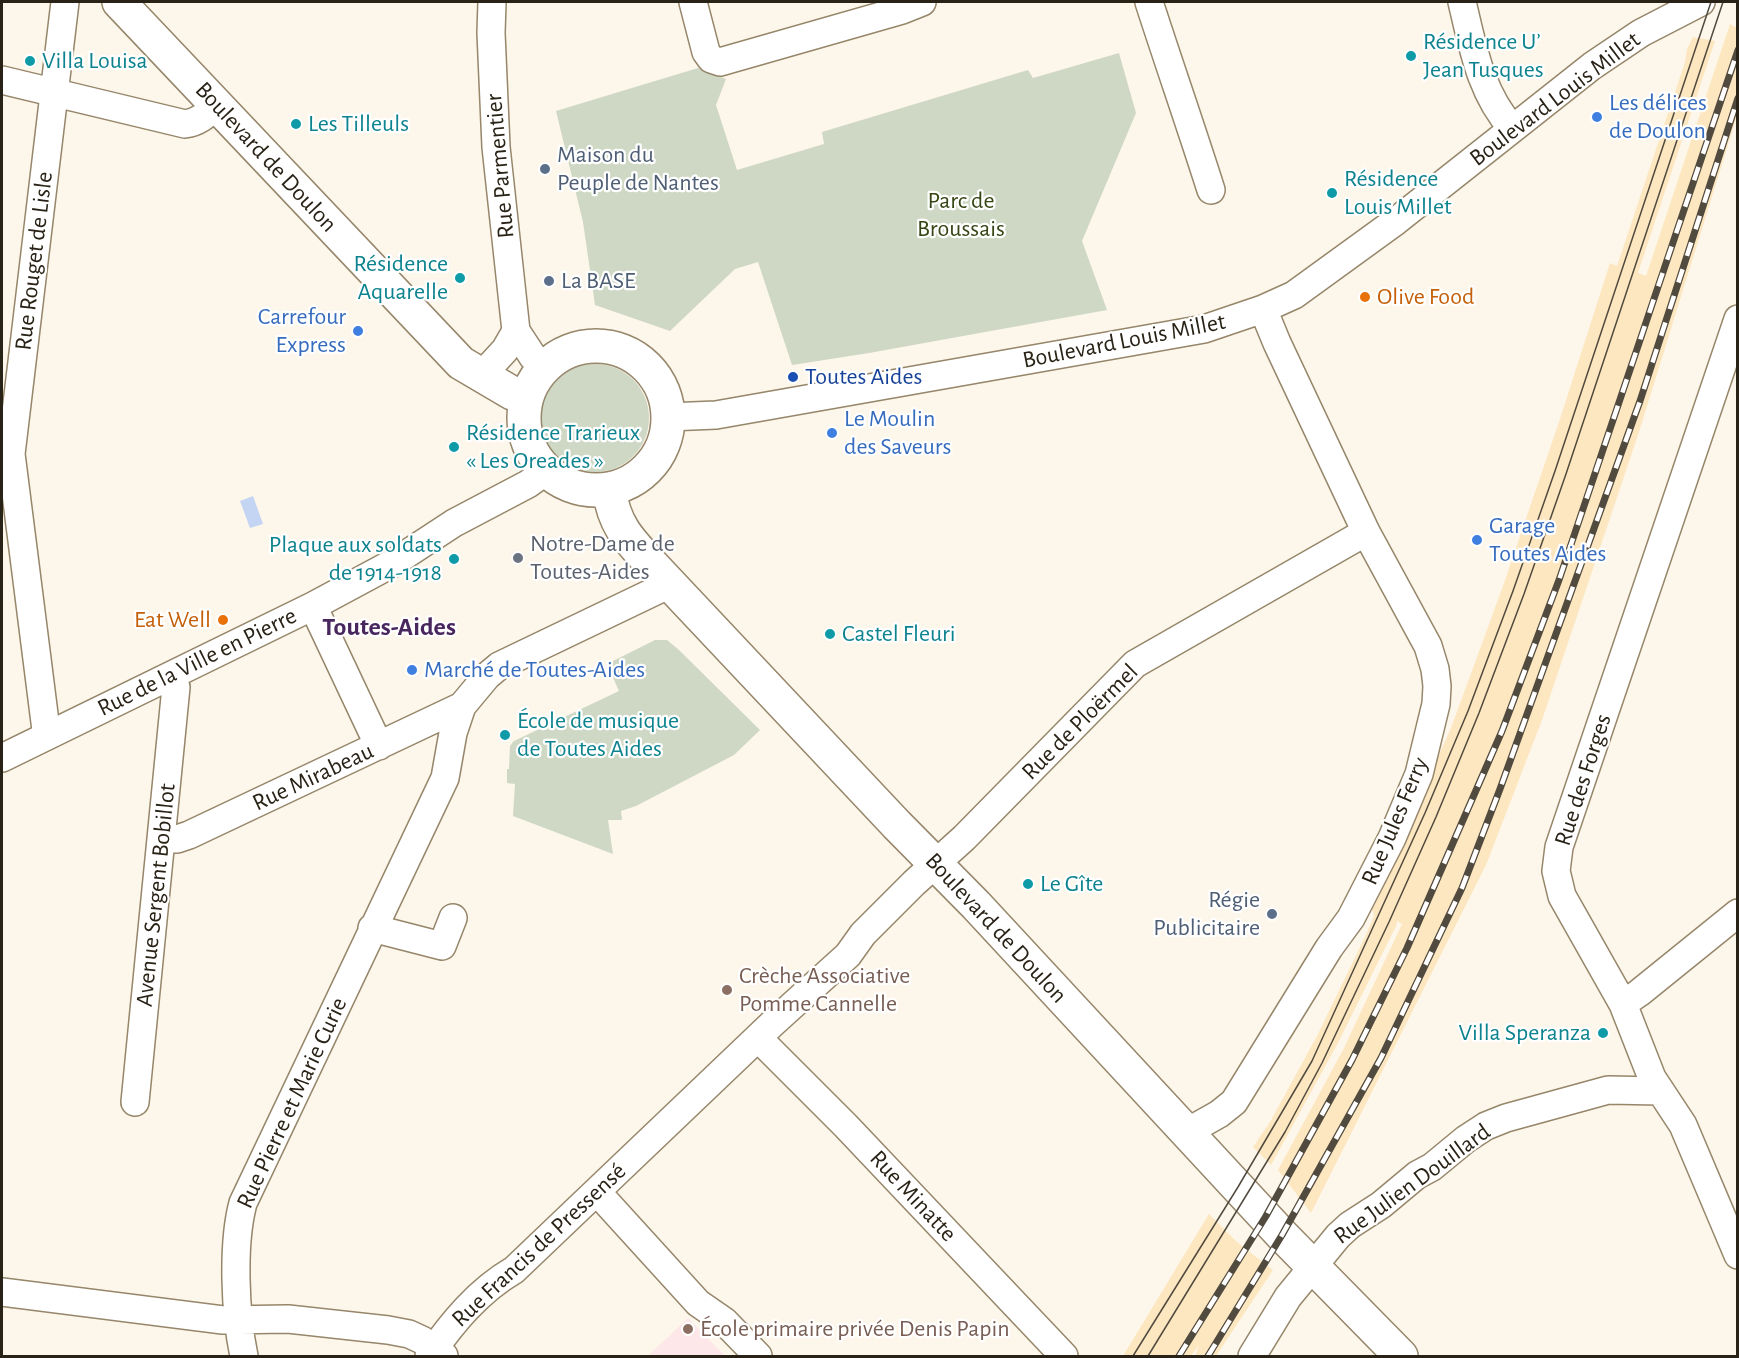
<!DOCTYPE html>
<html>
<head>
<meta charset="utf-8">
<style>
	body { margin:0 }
	#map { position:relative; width:1739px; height:1358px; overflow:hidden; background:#fdf6ea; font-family:"Alegreya Sans",sans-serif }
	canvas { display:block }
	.frame { position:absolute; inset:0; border:3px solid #292216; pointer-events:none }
</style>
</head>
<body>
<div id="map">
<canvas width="1739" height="1358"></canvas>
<div class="frame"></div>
</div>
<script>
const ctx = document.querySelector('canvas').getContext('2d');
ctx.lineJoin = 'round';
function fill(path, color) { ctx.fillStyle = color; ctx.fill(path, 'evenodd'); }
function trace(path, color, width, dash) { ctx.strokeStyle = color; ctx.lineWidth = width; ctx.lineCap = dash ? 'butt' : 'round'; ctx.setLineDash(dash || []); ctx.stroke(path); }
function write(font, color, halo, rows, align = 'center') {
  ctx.font = font + ' "Alegreya Sans",sans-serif'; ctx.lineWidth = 4.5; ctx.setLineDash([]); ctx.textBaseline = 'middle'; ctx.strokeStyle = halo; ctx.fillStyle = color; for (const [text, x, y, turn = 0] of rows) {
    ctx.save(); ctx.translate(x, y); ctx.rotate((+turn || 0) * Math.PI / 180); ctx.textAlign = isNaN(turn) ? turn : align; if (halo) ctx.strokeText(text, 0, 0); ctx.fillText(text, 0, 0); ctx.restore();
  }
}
fill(new Path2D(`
	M1730 24 1735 27 1737 26V116L1639 432 1542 720 1486 865 1311 1213 1278 1170 1344 1048 1402 924 1397 921V924L1338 1043 1271 1165 1253 1147 1270 1122 1317 1036 1365 937 1374 916 1373 911 1370 909 1451 728 1503 586 1560 419 1610 263 1617 266 1685 62 1687 49 1693 37 1715 41 1638 273 1646 276Z
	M1209 1214 1237 1242 1273 1270 1216 1356H1195L1199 1345 1191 1356H1123Z`), '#fde7c1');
fill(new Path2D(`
	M688 1318 725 1356H648Z`), '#fde7e8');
fill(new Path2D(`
	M1119 53 1136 113 1082 241 1107 310 869 353 792 365 758 262 735 269 670 331 595 305 583 222 556 111 698 68 726 79 716 105 737 170 824 144 822 132 1028 70 1033 78Z
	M541 418a54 54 0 1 1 108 0a54 54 0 1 1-108 0Z
	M655 640H667L679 650 760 730 734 755 636 806 621 811 622 820H608L613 854 513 816 515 784 507 783V769H509L510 746 514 741 619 691 607 664Z`), '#cfd8c4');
fill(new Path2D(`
	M253 496 263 524 250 528 240 501Z`), '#c3d5f3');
const minor = new Path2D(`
	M492 2 491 33 496 147 516 331 533 357 545 366
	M693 2 706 52 711 59 720 62 902 10 922 2
	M1149 2C1169 64 1191 127 1211 190
	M1462 2C1473 47 1480 92 1512 128
	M2 80 185 124C199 122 207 114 217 105
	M1738 319 1559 847 1556 871 1562 896 1623 1004 1652 1078 1683 1125 1738 1255
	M482 375 505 350 516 331
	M668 417 716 415 1204 329 1263 309 1294 295 1396 221 1592 66 1641 33 1701 2
	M313 606 379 746
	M49 735 46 730 11 454 65 2
	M2 758 313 606 393 563 454 523 528 484 546 471
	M162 838 177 839 189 835 462 706 487 676 499 666 670 584
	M372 928 442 946 453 918
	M1623 1004 1639 993 1738 913
	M758 1038 846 1126 1064 1356
	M135 1102 176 687
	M1187 1132 1219 1114 1234 1102 1329 948 1351 918 1392 838 1419 774 1436 704 1437 686 1435 669 1428 646 1366 532 1277 343 1263 309
	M597 1192 698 1303 724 1321 758 1356
	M2 1292 223 1320 288 1319 388 1330 409 1334 422 1340 444 1356
	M244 1356C235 1314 232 1244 243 1203L445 778 453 733 462 706
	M429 1356C452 1323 478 1291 514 1270L773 1023 848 955 863 934 914 883 964 838 1135 664 1366 532
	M1252 1356 1288 1297 1338 1236 1350 1225 1381 1205 1417 1175 1432 1167 1466 1139 1486 1126 1506 1118 1608 1090 1660 1091`);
const major = new Path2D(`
	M119 2 461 363 512 393 526 398
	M524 418a72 72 0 1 1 144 0a72 72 0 1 1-144 0Z
	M609 489C614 527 631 542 655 568L897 825 976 905 1282 1235 1401 1356`);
trace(minor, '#96866a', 30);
trace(major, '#96866a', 36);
trace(minor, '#fff', 27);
trace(major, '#fff', 33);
trace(new Path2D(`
	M1133 1356 1238 1187 1312 1061 1425 813 1468 711 1513 591 1555 471 1711 2
	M1148 1356 1285 1132 1322 1063 1389 922 1436 817 1479 713 1524 594 1566 474 1723 2`), '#514a3e', 1.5);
const rail = new Path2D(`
	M1179 1356 1266 1216 1352 1060 1407 948 1502 731 1559 580 1738 50
	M1208 1356 1282 1235 1381 1058 1462 888 1500 789 1640 401 1738 98`);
trace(rail, '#514a3e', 7);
trace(rail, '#fff', 4.5, [14]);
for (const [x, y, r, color] of [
	[1411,56,6,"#0f9aa8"],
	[30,61,6,"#0f9aa8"],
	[1597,117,6,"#3f7fe0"],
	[296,124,6,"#0f9aa8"],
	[545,169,6,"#5c6f8a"],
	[1332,193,6,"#0f9aa8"],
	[460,278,6,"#0f9aa8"],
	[549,281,6,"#5c6f8a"],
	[1365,297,6,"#e8710a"],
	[358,331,6,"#3f7fe0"],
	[793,377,6,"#1a4fb4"],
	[832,433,6,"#3f7fe0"],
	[454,447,6,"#0f9aa8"],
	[1477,540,6,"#3f7fe0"],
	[518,558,6,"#6b7280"],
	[454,559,6,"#0f9aa8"],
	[223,620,6,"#e8710a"],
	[830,634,6,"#0f9aa8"],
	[412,670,6,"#3f7fe0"],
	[505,735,6,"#0f9aa8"],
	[1028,884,6,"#0f9aa8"],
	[1272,914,6,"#5c6f8a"],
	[727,990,6,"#8d6e63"],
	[1603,1033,6,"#0f9aa8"],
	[688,1329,6,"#8d6e63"]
]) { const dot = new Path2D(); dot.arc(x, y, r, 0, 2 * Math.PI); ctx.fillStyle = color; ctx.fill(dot); trace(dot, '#fff', 2); }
write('24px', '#0d838f', '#fff', [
	["Résidence U’",1423,42],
	["Jean Tusques",1423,70],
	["Villa Louisa",42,61],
	["Les Tilleuls",308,124],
	["Résidence",1344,179],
	["Louis Millet",1344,207],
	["Résidence",448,264,"right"],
	["Aquarelle",448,292,"right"],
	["Résidence Trarieux",466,433],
	["« Les Oreades »",466,461],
	["Plaque aux soldats",442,545,"right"],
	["de 1914-1918",442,573,"right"],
	["Castel Fleuri",842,634],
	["École de musique",517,721],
	["de Toutes Aides",517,749],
	["Le Gîte",1040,884],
	["Villa Speranza",1591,1033,"right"]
], 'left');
write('24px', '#292216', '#fff', [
	["Boulevard Louis Millet",1555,99,-37],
	["Boulevard de Doulon",266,157,47],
	["Rue Parmentier",500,166,-95],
	["Rue Rouget de Lisle",34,261,-83],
	["Boulevard Louis Millet",1124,341,-11],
	["Rue de la Ville en Pierre",197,662,-26],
	["Rue de Ploërmel",1080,722,-45],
	["Rue Mirabeau",313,777,-25],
	["Rue des Forges",1583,780,-72],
	["Rue Jules Ferry",1395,821,-67],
	["Avenue Sergent Bobillot",156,895,-84],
	["Boulevard de Doulon",996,928,47],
	["Rue Pierre et Marie Curie",292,1103,-65],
	["Rue Julien Douillard",1412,1184,-36],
	["Rue Minatte",913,1196,47],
	["Rue Francis de Pressensé",539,1245,-43]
]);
write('24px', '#366cbe', '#fff', [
	["Les délices",1609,103],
	["de Doulon",1609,131],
	["Carrefour",346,317,"right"],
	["Express",346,345,"right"],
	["Le Moulin",844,419],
	["des Saveurs",844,447],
	["Garage",1489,526],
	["Toutes Aides",1489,554],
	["Marché de Toutes-Aides",424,670]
], 'left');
write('24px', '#4e5e75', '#fff', [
	["Maison du",557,155],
	["Peuple de Nantes",557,183],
	["La BASE",561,281],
	["Régie",1260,900,"right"],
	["Publicitaire",1260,928,"right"]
], 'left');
write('24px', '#354513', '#fff', [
	["Parc de",961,201],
	["Broussais",961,229]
]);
write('24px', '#c56008', '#fff', [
	["Olive Food",1377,297],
	["Eat Well",211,620,"right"]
], 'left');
write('24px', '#164399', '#fff', [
	["Toutes Aides",805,377]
], 'left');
write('24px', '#5b616d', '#fff', [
	["Notre-Dame de",530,544],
	["Toutes-Aides",530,572]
], 'left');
write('24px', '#785e54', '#fff', [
	["Crèche Associative",739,976],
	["Pomme Cannelle",739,1004],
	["École primaire privée Denis Papin",700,1329]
], 'left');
write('bold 26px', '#48265e', '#fff', [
	["Toutes-Aides",389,627]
]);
</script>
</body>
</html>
